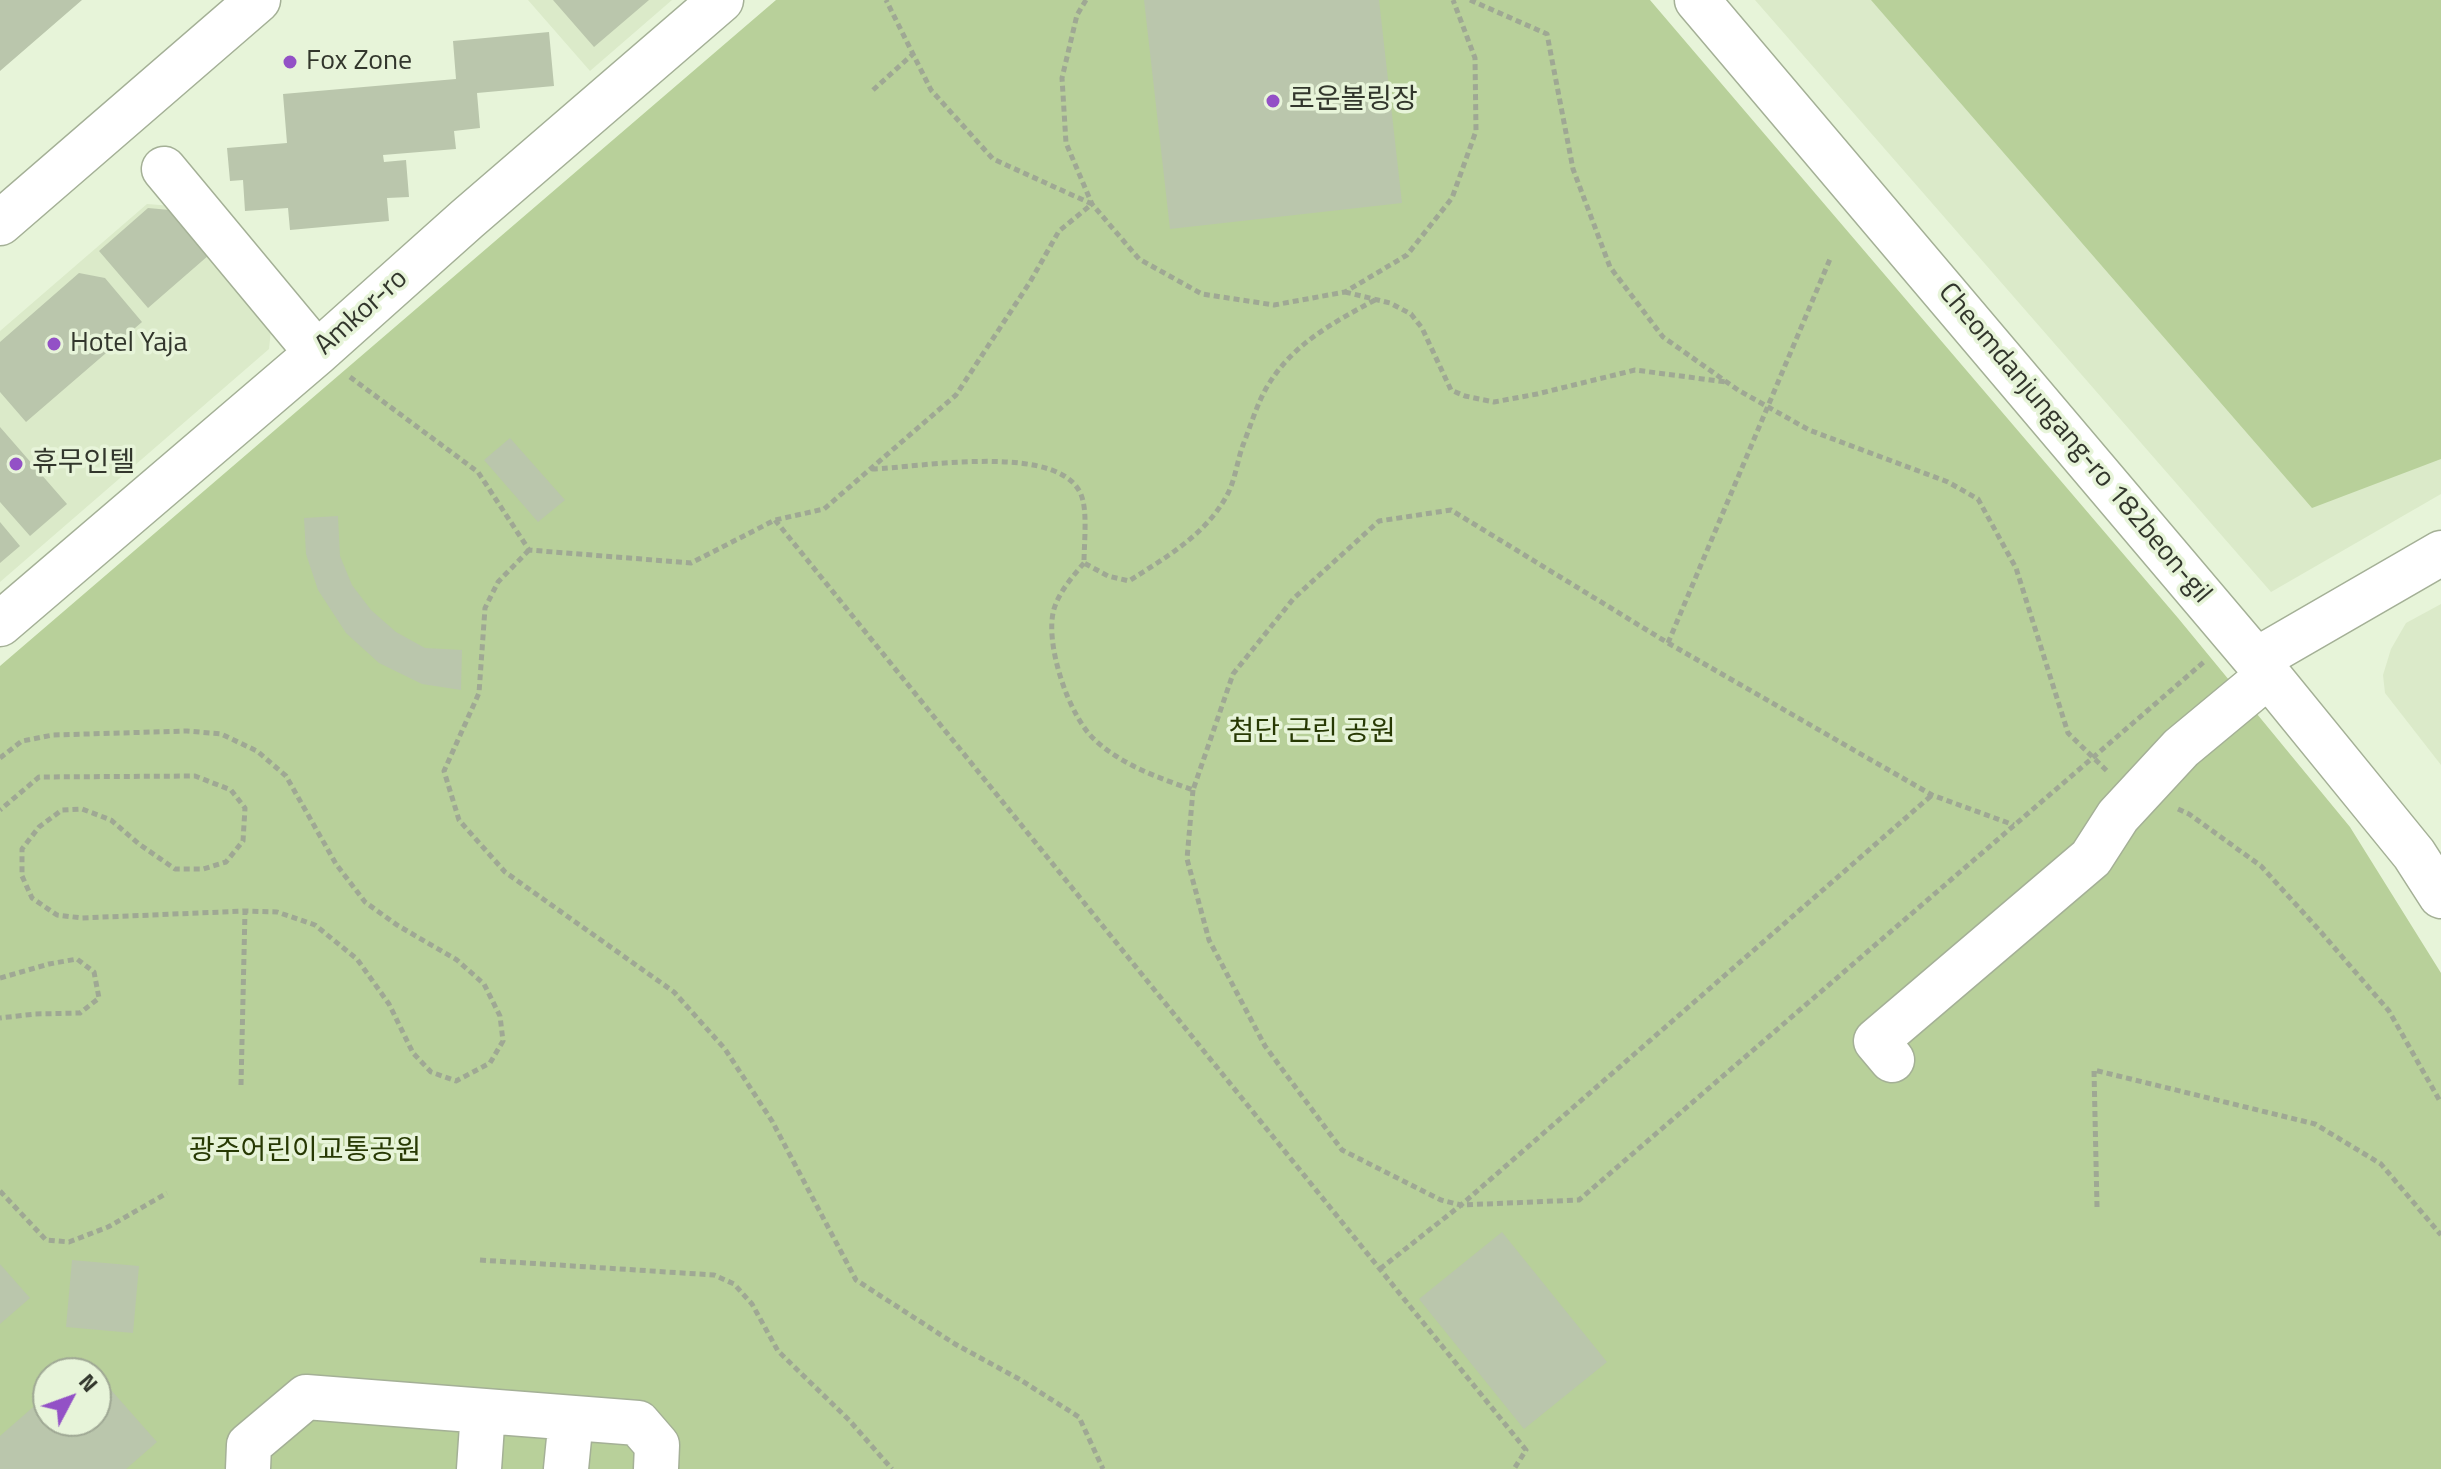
<!DOCTYPE html>
<html>
<head>
<meta charset="utf-8">
<style>
	body { margin:0 }
	#map { position:relative; width:2441px; height:1469px; overflow:hidden; background:#e7f4d9; font-family:"Titillium Web",sans-serif }
	canvas { display:block }
	.north { position:absolute; left:32px; top:1357px; width:80px; height:80px; box-sizing:border-box; background:#e7f4d9; border:2px solid #9fa894; border-radius:50%; rotate:49deg; font-size:22px; font-weight:700; line-height:32px; text-align:center; color:#32362c }
	.north::after { content:''; display:block; margin:auto; width:28px; height:36px; background:#9351c6; clip-path:polygon(50% 0,100% 100%,50% 72%,0 100%) }
</style>
</head>
<body>
<div id="map">
<canvas width="2441" height="1469"></canvas>
<div class="north">N</div>
</div>
<script>
const ctx = document.querySelector('canvas').getContext('2d');
ctx.lineJoin = 'round';
function fill(path, color) { ctx.fillStyle = color; ctx.fill(path, 'evenodd'); }
function trace(path, color, width, dash) { ctx.strokeStyle = color; ctx.lineWidth = width; ctx.lineCap = dash ? 'butt' : 'round'; ctx.setLineDash(dash || []); ctx.stroke(path); }
function write(font, color, halo, rows, align = 'center') {
  ctx.font = font + ' "Titillium Web","Noto Sans KR",sans-serif'; ctx.lineWidth = 7; ctx.setLineDash([]); ctx.textBaseline = 'middle'; ctx.strokeStyle = halo; ctx.fillStyle = color; for (const [text, x, y, turn = 0] of rows) {
    ctx.save(); ctx.translate(x, y); ctx.rotate((+turn || 0) * Math.PI / 180); ctx.textAlign = isNaN(turn) ? turn : align; if (halo) ctx.strokeText(text, 0, 0); ctx.fillText(text, 0, 0); ctx.restore();
  }
}
fill(new Path2D(`
	M528 0H672L590 71Z
	M1755 0H2441V494L2271 592Z
	M147 204 172 206 272 321 269 349 0 582V331Z
	M2441 604V765L2385 693 2383 675 2391 649 2406 623Z`), '#dbeac9');
fill(new Path2D(`
	M776 0H1650L2178 618 2350 827 2441 973V1469H0V666ZM48 1373H96V1421H48Z
	M1871 0H2441V459L2312 508Z`), '#b8d09a');
fill(new Path2D(`
	M0 0H82L0 71Z
	M553 0H649L594 47Z
	M1144 0H1379L1402 203 1170 229Z
	M549 32 554 86 477 93 480 128 454 131 456 149 383 155 384 162 406 160 409 197 387 198 389 221 290 230 288 208 245 211 243 180 230 181 227 148 287 143 283 94 456 79 453 41Z
	M148 208 170 210 209 255 148 308 99 251Z
	M79 273 105 278 142 322 26 422 0 392V342Z
	M0 427 67 504 30 536 0 502Z
	M510 438 565 500 538 522 484 460Z
	M338 516 340 556 352 585 371 610 396 632 425 648 462 650 461 690 422 684 379 663 346 633 318 590 306 554 304 518Z
	M0 522 20 546 0 563Z
	M1502 1232 1607 1362 1524 1429 1419 1299Z
	M72 1260 139 1266 133 1333 66 1327Z
	M0 1264 30 1298 0 1324Z
	M86 1361 96 1373H72Z
	M96 1373 157 1442 126 1469H0V1436L48 1394V1421H96Z`), '#bac6ac');
const minor = new Path2D(`
	M1697 0 2256 660 2414 854 2441 896
	M164 169 317 353
	M0 223 258 0
	M0 624 317 353 467 219 721 0
	M2256 660 2441 553
	M1892 1060 1876 1041 2091 858 2118 816 2181 748 2269 675
	M248 1469 249 1445 306 1397 638 1423 657 1445 656 1469
	M479 1469 483 1411
	M566 1469 571 1418`);
trace(minor, '#a4b096', 47);
trace(new Path2D(`
	M1086 0 1077 15 1062 78 1066 143 1092 204 1139 259 1202 294 1274 305 1345 292 1407 255 1452 198 1476 131 1475 58 1453 0
	M1470 0 1547 34 1573 169 1610 267 1663 337 1738 390 1809 430 1948 482 1978 499 2016 568 2068 733 2107 771
	M873 90 913 54
	M1345 292 1390 303 1411 314 1422 328 1451 390 1465 396 1494 402 1537 394 1635 370 1726 382
	M350 377 478 472 529 550 691 563 775 520 824 509 956 395 1030 282 1059 231 1092 204 993 159 931 90 886 0
	M872 469C917 468 1070 439 1083 501 1087 517 1084 546 1084 563L1108 576 1129 581C1165 558 1205 535 1226 497 1235 482 1237 461 1243 445 1251 425 1258 400 1270 382 1295 343 1334 322 1375 300
	M775 520 1526 1450 1514 1469
	M529 550 498 582 485 608 479 693 444 771 459 820 505 872 674 992 725 1049 772 1121 856 1280 955 1344 1019 1379 1079 1417 1103 1469
	M1084 563C1073 576 1059 592 1054 609 1044 643 1069 717 1095 740 1122 765 1159 778 1193 790L1233 674 1294 598 1379 521 1451 510 1668 643 1932 795 2014 825
	M1668 643 1830 259
	M0 758 22 741 53 735 187 731 221 734 257 751 286 776 336 864 365 902 397 925 457 960 484 984 500 1016 503 1041 490 1063 456 1081 431 1072 413 1053 389 1004 357 959 315 925 277 912 245 911 82 918 57 915 32 898 22 876V849L39 827 62 810 82 809 111 820 139 844 175 869H203L226 862 243 841 245 808 231 790 195 776 39 777 0 810
	M1193 790 1187 859 1209 940 1265 1046 1342 1150 1441 1200 1461 1205 1579 1200 2205 661
	M2178 809 2189 814 2261 866 2320 931 2389 1011 2441 1103
	M0 978 49 964 77 959 94 972 99 998 80 1013 35 1014 0 1018
	M241 1085 245 911
	M0 1191 46 1240 69 1242 108 1227 167 1193
	M2097 1207 2094 1070 2315 1124 2381 1164 2441 1235
	M480 1260 714 1275 734 1284 752 1304 778 1351 849 1420 892 1469
	M1380 1269 1461 1205 1932 795`), '#9fa894', 5, [6, 4]);
trace(minor, '#fff', 44);
for (const [x, y, r, color] of [
	[290,62,8,"#9351c6"],
	[1273,101,8,"#9351c6"],
	[54,344,8,"#9351c6"],
	[16,464,8,"#9351c6"]
]) { const dot = new Path2D(); dot.arc(x, y, r, 0, 2 * Math.PI); ctx.fillStyle = color; ctx.fill(dot); trace(dot, '#e7f4d9', 3); }
write('28px', '#32362c', '#e7f4d9', [
	["Fox Zone",306,62],
	["로운볼링장",1289,101],
	["Hotel Yaja",70,344],
	["휴무인텔",32,464]
], 'left');
write('28px', '#32362c', '#e7f4d9', [
	["Amkor-ro",362,313,-42],
	["Cheomdanjungang-ro 182beon-gil",2074,444,50]
]);
write('28px', '#273903', '#e7f4d9', [
	["첨단 근린 공원",1312,733],
	["광주어린이교통공원",305,1152]
]);
</script>
</body>
</html>
